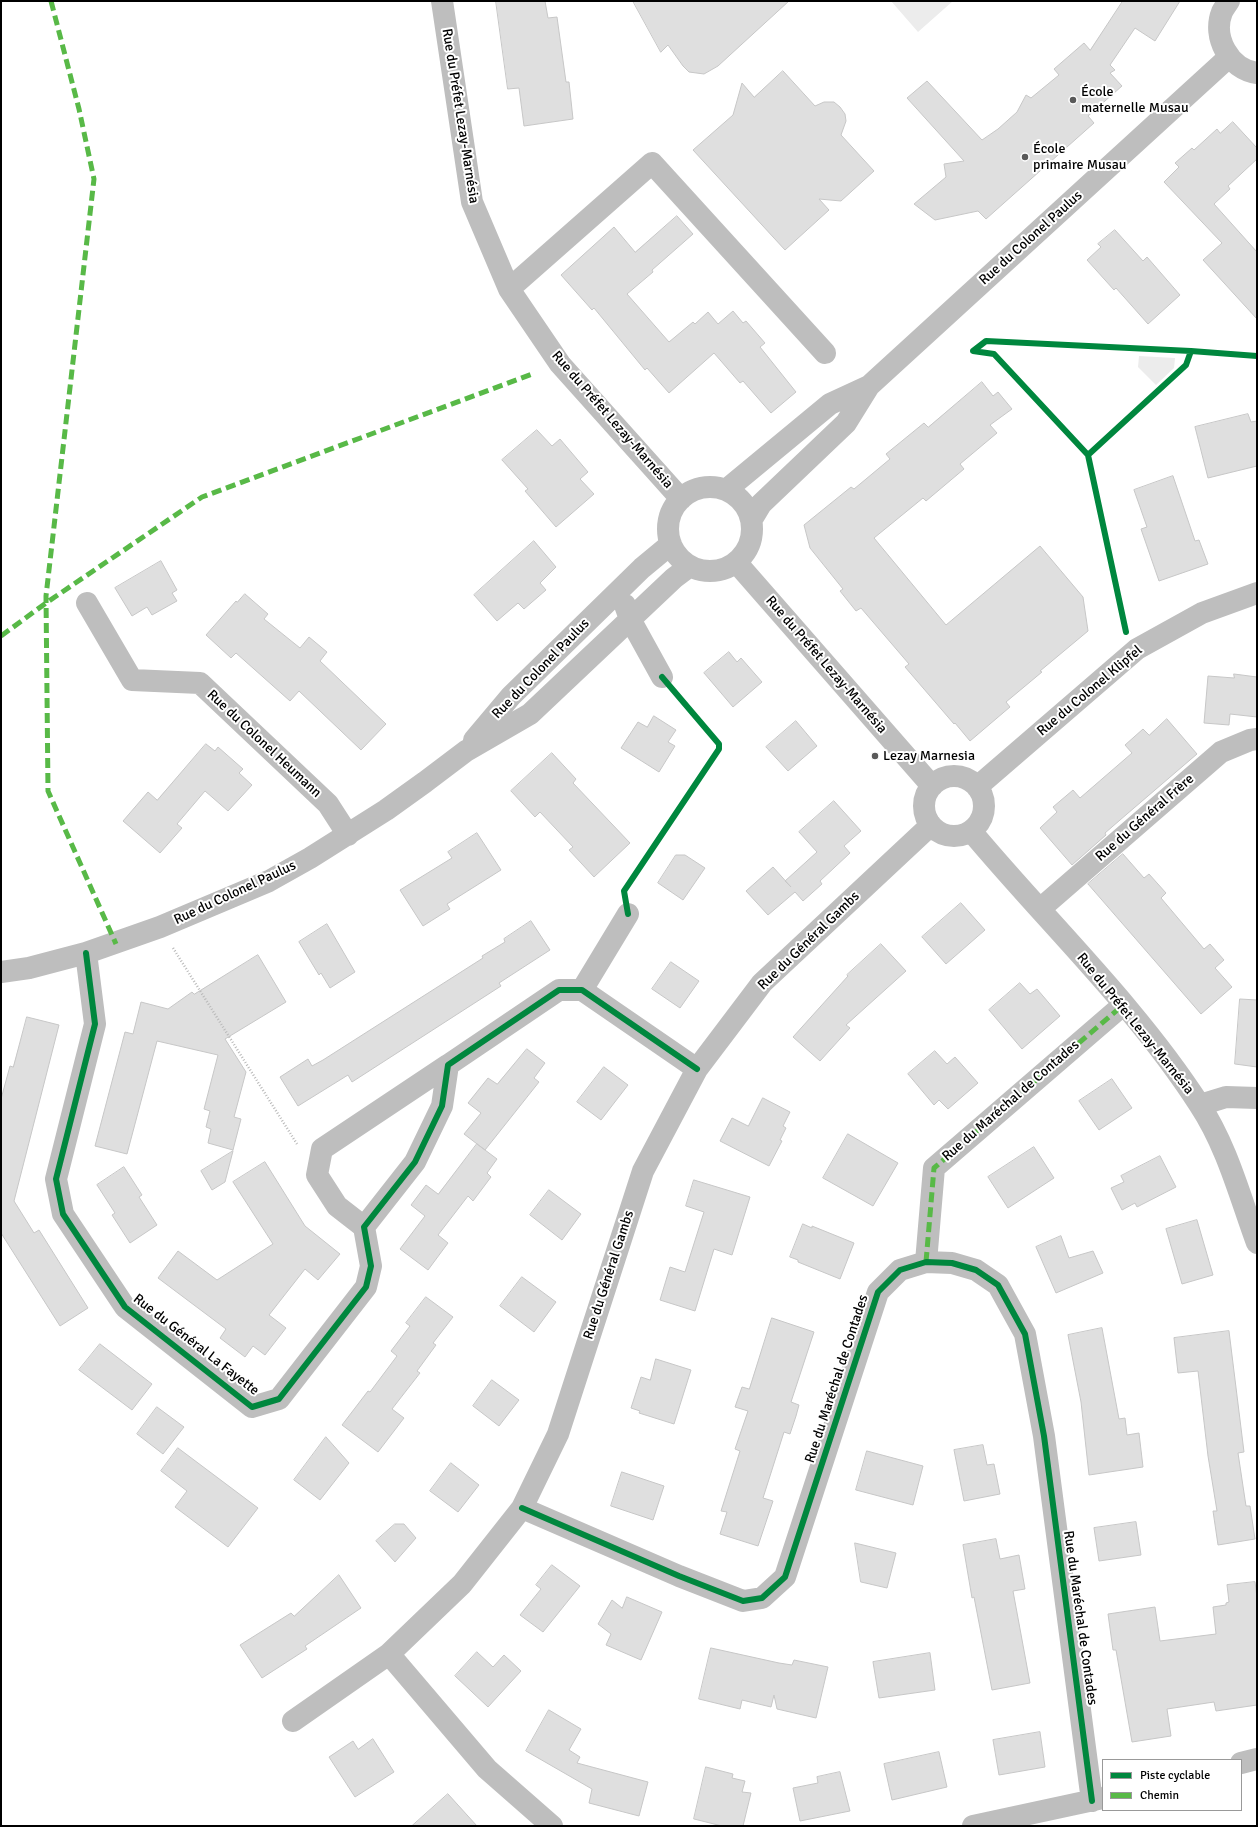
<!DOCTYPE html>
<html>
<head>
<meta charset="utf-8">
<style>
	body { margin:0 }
	#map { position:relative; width:1258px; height:1827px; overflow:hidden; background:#fff; font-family:Signika,sans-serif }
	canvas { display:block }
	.frame { position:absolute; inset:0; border:2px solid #000; pointer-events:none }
	.legend { position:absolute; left:1102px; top:1759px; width:140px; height:52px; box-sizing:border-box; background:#fff; border:1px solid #999; margin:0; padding:5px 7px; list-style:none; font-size:12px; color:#000 }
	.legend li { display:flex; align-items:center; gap:8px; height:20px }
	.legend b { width:20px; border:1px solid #999 }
</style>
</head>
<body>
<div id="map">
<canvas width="1258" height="1827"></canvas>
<div class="frame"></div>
<ul class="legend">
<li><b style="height:5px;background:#00873e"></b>Piste cyclable</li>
<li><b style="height:5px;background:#58b947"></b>Chemin</li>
</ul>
</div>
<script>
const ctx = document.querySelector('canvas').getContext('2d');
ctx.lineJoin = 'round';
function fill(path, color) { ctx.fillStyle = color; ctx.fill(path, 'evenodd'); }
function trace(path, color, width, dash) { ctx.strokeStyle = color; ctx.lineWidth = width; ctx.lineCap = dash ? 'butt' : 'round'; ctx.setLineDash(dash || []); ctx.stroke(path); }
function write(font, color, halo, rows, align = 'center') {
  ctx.font = font + ' Signika,sans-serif'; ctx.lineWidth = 4; ctx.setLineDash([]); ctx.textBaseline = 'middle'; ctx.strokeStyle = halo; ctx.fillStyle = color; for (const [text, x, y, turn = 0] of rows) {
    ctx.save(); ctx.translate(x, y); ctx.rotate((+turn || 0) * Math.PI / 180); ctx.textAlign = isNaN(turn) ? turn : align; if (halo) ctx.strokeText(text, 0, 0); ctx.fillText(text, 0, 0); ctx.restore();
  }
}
fill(new Path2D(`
	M891 1H953L918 32Z
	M1139 356 1175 358 1174 368 1156 385 1138 367Z`), '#ececec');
const building = new Path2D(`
	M496 1H545L548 18 557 17 566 82H569L573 119 524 126 519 88 508 89Z
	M633 1H789L718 66 704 74 689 72 683 66 668 45 661 52Z
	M1123 1H1180L1155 41 1135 28 1110 65 1115 70 1110 73 1122 86 1088 116 1094 123 986 219 978 211 935 220 914 204 946 177 944 164 964 161 907 98 927 81 982 140 998 129 1017 112 1026 95 1031 98 1059 75 1054 69 1084 43 1090 50Z
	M783 71 815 106 824 102H834L840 107 845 114 846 121 841 135 874 171 841 201 819 199 829 210 785 250 693 150 733 115 742 83 754 97Z
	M1233 122 1257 148V159L1228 186 1230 189 1214 204 1257 252V319L1203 260 1222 243 1164 182 1179 167 1175 163 1192 148 1194 150 1217 129 1220 133Z
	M677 216 693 234 652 270 653 272 627 294 669 342 693 322 695 324 708 312 718 324 733 311 743 323 746 321 765 343 760 347 796 392 771 413 743 381 740 383 714 353 669 393 647 368 645 370 594 308 592 310 561 275 614 227 635 252Z
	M1115 230 1143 261 1147 257 1180 295 1148 324 1116 288 1114 290 1087 260 1101 247 1098 244Z
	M982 382 993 396 998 392 1012 409 990 425 997 433 960 464 964 469 926 501 923 498 874 538 946 625 1040 546 1083 597 1088 631 1040 671 1042 672 1006 702 1010 707 970 741 955 723 954 724 905 667 909 664 861 608 856 611 840 591 843 589 810 548 804 525 851 487 854 489 890 459 886 454 924 423 928 427Z
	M1248 414 1251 422 1257 421V466L1208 478 1195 427Z
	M537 430 552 446 560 439 588 472 580 479 594 494 556 527 525 491 528 489 502 460Z
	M1173 476 1195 541 1199 540 1208 564 1159 581 1141 529 1147 527 1134 490Z
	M534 541 556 567 540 583 546 590 524 609 518 603 497 621 474 595Z
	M161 561 177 590 172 593 177 601 152 615 147 607 132 616 115 588Z
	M245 594 268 614 264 619 300 648 309 637 327 652 320 661 386 724 361 750 299 691 290 701 236 653 231 658 206 635 236 601 237 602Z
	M729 652 737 662 741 658 762 682 733 707 704 673Z
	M1234 674 1257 677V717L1230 714 1229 725 1204 723 1208 676 1234 678Z
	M654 716 676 730 668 742 675 746 659 772 621 748 638 722 647 727Z
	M1167 719 1197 754 1127 814 1105 833 1106 835 1072 865 1040 828 1057 812 1053 807 1073 790 1080 798 1132 753 1125 745 1143 729 1149 735Z
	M796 721 817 746 788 771 766 747Z
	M206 744 215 751 218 747 243 769 239 773 252 785 228 811 205 791 177 824 182 828 160 853 123 821 148 792 157 800Z
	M552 753 576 779 573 783 630 843 594 877 569 850 573 847 540 812 535 817 511 791Z
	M834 801 861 831 844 846 850 853 820 881 822 884 803 901 795 892 768 915 746 891 773 867 791 887 785 881 817 852 799 832Z
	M477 833 501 870 447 904 450 909 423 926 400 890 452 858 448 852Z
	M1123 854 1144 878 1149 874 1166 893 1161 898 1204 949 1210 944 1224 960 1215 968 1232 987 1201 1014 1088 884Z
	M676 855H685L705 868 683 900 658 883Z
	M961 903 985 930 946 964 922 937Z
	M531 921 550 950 499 983 501 986 352 1082 348 1075 298 1106 280 1077 308 1059 312 1066 323 1060 483 958 482 956 505 942 504 939Z
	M327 924 355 972 330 988 321 973 319 975 299 942Z
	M881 944 906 971 846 1025 850 1028 820 1061 793 1037 848 976 847 975Z
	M258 955 286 1002 225 1039 246 1072 234 1117 241 1119 233 1150 208 1143 211 1129 206 1127 210 1111 204 1109 218 1055 157 1041 127 1154 95 1146 125 1032 133 1034 141 1002 168 1009 192 992 194 994Z
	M671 962 699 981 680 1008 652 989Z
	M1020 983 1030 994 1037 989 1060 1016 1022 1049 989 1010Z
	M1240 999 1257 1000V1067L1235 1064Z
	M27 1017 59 1025 14 1201 34 1233 39 1230 88 1308 60 1326 1 1233V1099L10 1066 13 1067Z
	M527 1049 545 1063 534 1078 539 1082 485 1150 464 1134 481 1113 468 1103 488 1078 497 1084Z
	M935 1051 947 1064 955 1057 978 1083 948 1109 939 1100 934 1105 908 1074Z
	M604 1067 628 1085 601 1120 577 1102Z
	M1112 1079 1132 1108 1099 1130 1079 1101Z
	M763 1098 790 1112 783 1126 786 1128 780 1140 782 1141 769 1166 720 1141 732 1118 748 1126Z
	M848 1134 898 1163 873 1206 823 1178Z
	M477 1144 497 1159 487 1173 491 1177 473 1201 468 1196 438 1235 448 1243 428 1270 400 1249 425 1216 411 1205 426 1185 438 1194Z
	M1034 1147 1054 1178 1008 1208 988 1177Z
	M233 1151 225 1182 212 1190 201 1171Z
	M1160 1156 1176 1187 1137 1207 1135 1203 1122 1210 1111 1188 1124 1182 1121 1176Z
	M265 1162 305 1226 340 1254 318 1280 305 1269 269 1315 286 1328 265 1355 253 1346 245 1357 220 1338 226 1329 158 1278 178 1251 217 1280 273 1244 233 1182Z
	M124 1167 142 1195 139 1197 157 1225 130 1243 112 1215 115 1213 97 1185Z
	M694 1180 750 1197 732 1255 714 1249 695 1311 660 1300 670 1267 685 1272 704 1212 686 1206Z
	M549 1190 581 1214 562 1240 530 1215Z
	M1197 1220 1213 1275 1182 1284 1166 1229Z
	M803 1224 812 1228V1226L854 1243 840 1279 798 1262V1260L790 1257Z
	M1061 1236 1069 1258 1093 1251 1103 1273 1056 1293 1036 1247Z
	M522 1277 556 1302 534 1332 500 1306Z
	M426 1297 453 1317 433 1343 436 1345 417 1371 420 1373 392 1409 404 1418 378 1452 342 1425 368 1391 370 1392 397 1356 391 1351 410 1326 406 1323Z
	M772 1318 814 1332 791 1402 799 1405 796 1416 790 1434 784 1432 763 1498 773 1501 758 1546 720 1534 727 1512 721 1511 740 1451 735 1449 748 1411 735 1407 742 1387 749 1389Z
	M1102 1328 1119 1419 1125 1418 1127 1435 1139 1433 1143 1467 1089 1475 1081 1402 1068 1335Z
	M1229 1331 1244 1452 1238 1453 1246 1506H1250L1255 1539 1218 1545 1213 1511H1217L1208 1456 1198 1371 1178 1373 1174 1338Z
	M100 1344 152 1384 132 1410 79 1370Z
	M656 1359 691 1370 674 1424 639 1413 640 1411 631 1408 641 1377 650 1380Z
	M492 1380 519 1400 499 1426 473 1406Z
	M157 1407 184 1427 163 1454 137 1434Z
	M326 1437 349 1463 320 1500 294 1480Z
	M983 1445 987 1465 994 1464 1000 1494 964 1501 954 1450Z
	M178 1448 258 1508 228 1547 175 1507 187 1491 161 1471Z
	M867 1451 923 1466 913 1505 856 1490Z
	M451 1463 479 1485 458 1512 430 1491Z
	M622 1472 664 1486 653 1520 611 1506Z
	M1136 1522 1141 1555 1099 1561 1094 1528Z
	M395 1524H404L416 1538 395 1562 376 1541Z
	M996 1539 1000 1559 1019 1555 1025 1589 1013 1591 1030 1683 992 1690 974 1597 972 1598 963 1545Z
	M855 1543 896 1553 887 1588 861 1582Z
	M552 1565 580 1586 543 1632 520 1615 541 1589 536 1585Z
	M339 1575 361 1608 305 1646 307 1649 262 1678 240 1645 291 1613 294 1616Z
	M1255 1582 1257 1597V1705L1216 1711 1214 1702 1167 1709 1171 1736 1132 1742 1116 1650H1113L1108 1614 1155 1607 1160 1641 1216 1634 1213 1607 1226 1605V1603L1229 1602 1227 1585Z
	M627 1597 662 1612 641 1660 606 1645 611 1634 598 1624 612 1600 622 1608Z
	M711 1648 779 1663 792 1665 794 1660 828 1667 816 1718 777 1709 774 1695 771 1707 742 1700 740 1709 699 1699Z
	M477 1652 493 1667 504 1655 521 1671 488 1707 455 1676Z
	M930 1653 935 1690 879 1698 873 1662Z
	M549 1710 581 1729 569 1750 580 1757 577 1763 648 1782 639 1816 589 1803 592 1789 526 1751Z
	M1040 1732 1045 1767 999 1775 993 1740Z
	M373 1739 394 1772 355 1797 329 1757 353 1741 358 1749Z
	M939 1752 947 1787 892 1800 884 1764Z
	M706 1767 733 1774 732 1778 745 1781 742 1792 751 1793 743 1826H722L694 1819Z
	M840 1772 850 1811 800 1821 793 1788 818 1783 817 1777Z
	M448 1794 477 1826H412Z`);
fill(building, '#dfdfdf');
trace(building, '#c7c7c7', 1);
trace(new Path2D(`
	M1088 455 994 354 973 351 986 341 1191 351 1257 356
	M1125 626 1088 455 1186 365 1191 351
	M625 889 719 749V744L678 696
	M173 948 297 1144`), '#b9b9b9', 2.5, [1, 2]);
trace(new Path2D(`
	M442 1 472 202 509 289 560 364 681 499
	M1229 1C1227 4 1224 8 1222 12 1212 37 1229 69 1257 73
	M509 289 652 163 825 353
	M668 529a42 42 0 1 1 84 0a42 42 0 1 1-84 0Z
	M726 490 830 404 869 386
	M752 519 761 504 846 423 869 386 1229 57
	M736 562 932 786
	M87 603 132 680 200 683 328 804 348 835
	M625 605 630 619 662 677
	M474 740 511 696 642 568 671 544
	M924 806a30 30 0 1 1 60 0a30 30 0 1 1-60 0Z
	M977 787 1137 649 1202 613 1257 593
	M971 831C1047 922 1135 1005 1199 1104 1227 1146 1240 1197 1257 1243
	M1040 909 1221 752 1250 740 1257 739
	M86 953 95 1024 56 1179 63 1214 125 1307 252 1407 279 1399 366 1287 371 1266 364 1227 415 1162 442 1106 448 1065 559 990H582L697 1069
	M1 972 29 968 86 953 160 927 269 881 310 858 386 810 425 782 466 751 530 714 674 578 690 566
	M582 990 628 914
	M1200 1105 1226 1097 1257 1098
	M364 1227 337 1206 317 1175 322 1149 448 1065
	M926 1262 934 1168 1123 1005
	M522 1508 679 1576 743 1601 762 1598 785 1577 878 1292 900 1270 926 1262 952 1263 976 1270 998 1285 1025 1334 1044 1436 1092 1801
	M389 1654 487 1769 552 1826
	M293 1721 389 1654 462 1584 522 1508 558 1434 643 1171 697 1069 762 983 931 825
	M1241 1763 1257 1759
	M973 1826 1103 1798`), '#bebebe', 22);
trace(new Path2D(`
	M51 1 79 109 94 179 46 596 48 791 116 944
	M1 636 46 603 202 497 535 373
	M926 1262 934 1168 1123 1005`), '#58b947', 5, [10, 5]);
trace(new Path2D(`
	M1088 455 994 354 973 351 986 341 1191 351 1257 356
	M1126 632 1088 455 1186 365 1191 351
	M628 914 624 891 719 749V744L662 677
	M86 953 95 1024 56 1179 63 1214 125 1307 252 1407 279 1399 366 1287 371 1266 364 1227 415 1162 442 1106 448 1065 559 990H582L697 1069
	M522 1508 679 1576 743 1601 762 1598 785 1577 878 1292 900 1270 926 1262 952 1263 976 1270 998 1285 1025 1334 1044 1436 1092 1801`), '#00873e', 6);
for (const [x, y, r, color] of [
	[1073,100,4,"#595959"],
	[1025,157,4,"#595959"],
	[875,756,4,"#595959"]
]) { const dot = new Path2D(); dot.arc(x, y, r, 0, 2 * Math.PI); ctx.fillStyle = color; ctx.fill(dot); trace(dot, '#fff', 1.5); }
write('14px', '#000', '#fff', [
	["École",1081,92],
	["maternelle Musau",1081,108],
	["École",1033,149],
	["primaire Musau",1033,165],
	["Lezay Marnesia",883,756]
], 'left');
write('14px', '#000', '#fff', [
	["Rue du Préfet Lezay-Marnésia",460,116,81],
	["Rue du Colonel Paulus",1031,238,-42],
	["Rue du Préfet Lezay-Marnésia",612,420,49],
	["Rue du Préfet Lezay-Marnésia",826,665,49],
	["Rue du Colonel Paulus",541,669,-46],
	["Rue du Colonel Klipfel",1090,691,-40],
	["Rue du Colonel Heumann",264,744,43],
	["Rue du Général Frère",1145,818,-41],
	["Rue du Colonel Paulus",235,893,-25],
	["Rue du Général Gambs",809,941,-44],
	["Rue du Préfet Lezay-Marnésia",1135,1024,51],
	["Rue du Maréchal de Contades",1011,1101,-41],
	["Rue du Général Gambs",609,1275,-72],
	["Rue du Général La Fayette",196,1345,38],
	["Rue du Maréchal de Contades",837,1379,-72],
	["Rue du Maréchal de Contades",1080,1618,82]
]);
</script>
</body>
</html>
